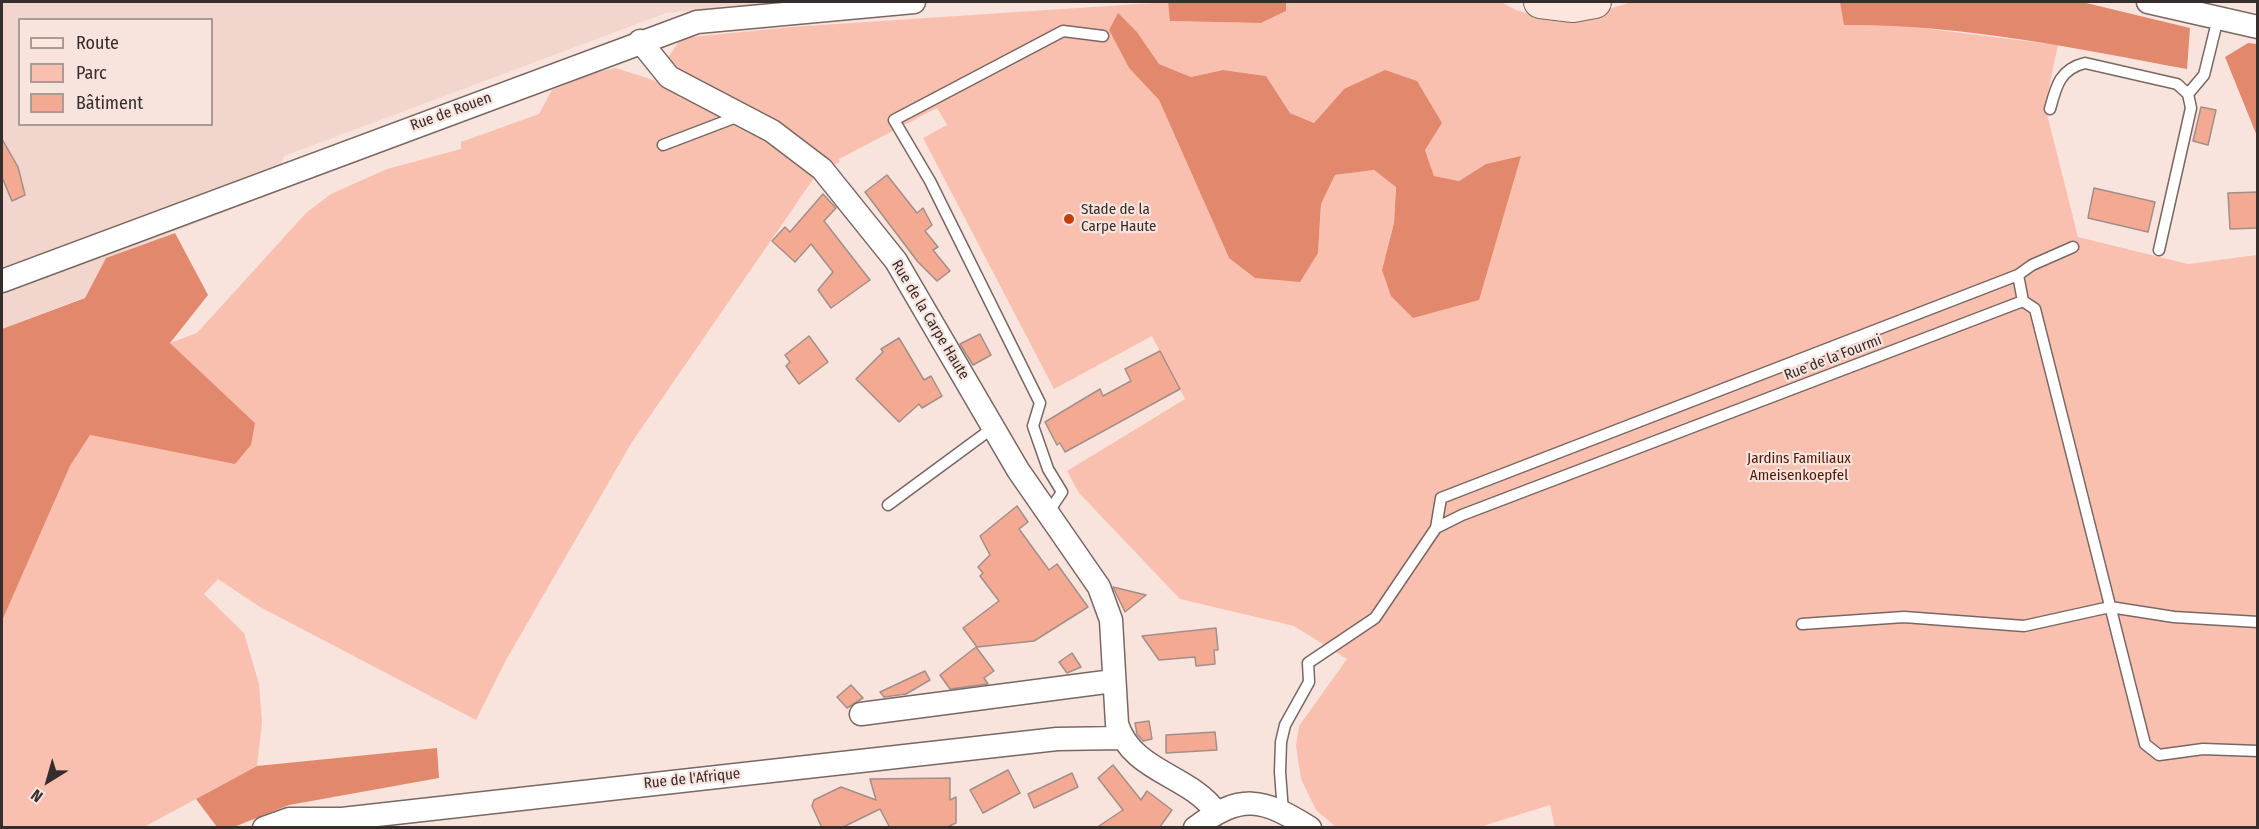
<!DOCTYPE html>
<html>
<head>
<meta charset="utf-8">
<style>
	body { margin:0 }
	#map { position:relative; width:2259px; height:829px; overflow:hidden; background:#f8e3dd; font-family:"Fira Sans Condensed",sans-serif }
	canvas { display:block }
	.frame { position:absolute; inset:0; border:3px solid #362e2c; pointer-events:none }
	.legend { position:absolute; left:18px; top:18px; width:195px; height:108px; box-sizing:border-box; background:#f8e3dd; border:2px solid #aa9b96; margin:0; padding:8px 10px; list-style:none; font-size:18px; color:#362e2c }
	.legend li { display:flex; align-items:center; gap:12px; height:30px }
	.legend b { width:30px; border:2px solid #aa9b96 }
	.north { position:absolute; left:18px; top:751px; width:60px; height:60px; -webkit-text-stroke:4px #f8e3dd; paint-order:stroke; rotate:217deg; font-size:16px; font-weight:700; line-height:24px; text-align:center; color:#362e2c }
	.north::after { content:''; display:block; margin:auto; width:21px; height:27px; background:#362e2c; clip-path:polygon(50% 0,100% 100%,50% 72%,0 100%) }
</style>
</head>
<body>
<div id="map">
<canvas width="2259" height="829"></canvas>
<div class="frame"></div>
<ul class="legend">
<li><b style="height:8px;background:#fde6de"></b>Route</li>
<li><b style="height:16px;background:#f9c0b0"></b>Parc</li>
<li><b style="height:16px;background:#f4a993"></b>Bâtiment</li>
</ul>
<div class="north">N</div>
</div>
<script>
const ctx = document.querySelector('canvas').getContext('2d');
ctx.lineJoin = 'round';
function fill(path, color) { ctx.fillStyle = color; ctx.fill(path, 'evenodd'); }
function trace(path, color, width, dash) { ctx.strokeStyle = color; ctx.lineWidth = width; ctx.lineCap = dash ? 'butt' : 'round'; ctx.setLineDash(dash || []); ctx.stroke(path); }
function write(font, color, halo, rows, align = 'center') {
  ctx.font = font + ' "Fira Sans Condensed",sans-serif'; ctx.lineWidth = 4.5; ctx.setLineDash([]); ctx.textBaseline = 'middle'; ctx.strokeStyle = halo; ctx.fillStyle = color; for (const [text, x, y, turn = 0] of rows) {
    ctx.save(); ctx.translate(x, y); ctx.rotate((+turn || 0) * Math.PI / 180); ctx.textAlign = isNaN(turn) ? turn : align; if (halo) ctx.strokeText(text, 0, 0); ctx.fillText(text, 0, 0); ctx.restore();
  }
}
fill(new Path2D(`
	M2 2H790L666 13 284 156 270 194 107 258 85 297 2 329ZM20 20H212V124H20Z`), '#f2d5cd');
fill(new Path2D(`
	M1168 2 1171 21 1261 23 1286 11V2H1501L1516 10 1545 19 1572 21 1631 2H1840L1845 25 1889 24 2058 45 2045 106 2078 237 2188 264 2257 255V827L1555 828 1550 805 1480 827H1336L1316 810 1301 779 1296 746 1299 726 1347 659 1294 626 1180 599 1079 493 1067 471 1185 399 1152 336 1054 389 923 138 947 125 937 108 839 159 840 162 832 166 792 133 679 69 668 58 681 38 791 27ZM1118 14 1137 32 1159 64 1191 77 1223 70 1266 76 1290 113 1314 123 1344 89 1425 150 1434 176 1459 181 1486 164 1382 270 1394 223 1396 186 1374 170 1335 175 1321 204 1318 253 1229 258 1159 100 1129 68 1109 30Z
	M616 68 659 82 766 139 816 175 632 442 506 660 476 720 260 607 218 579 204 594 244 633 259 684 262 723 257 766 144 827 2 828V621L70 466 90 435 235 463 255 423 170 343 197 333 306 213 331 194 387 169 461 149V142L539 114 552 90 597 72Z`), '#f9c0b0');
fill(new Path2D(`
	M1168 2H1286V11L1261 23 1170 21Z
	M1840 2H2082L2190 28 2187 69C2074 48 1959 24 1844 25Z
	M1118 13 1137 32 1159 64 1191 77 1223 70 1266 76 1290 113 1314 123 1344 89 1385 70 1417 81 1442 123 1425 150 1434 176 1459 181 1486 164 1521 156 1479 300 1413 318 1391 296 1382 270 1394 223 1396 187 1374 170 1335 175 1321 204 1318 253 1300 282 1255 278 1229 258 1159 100 1129 68 1109 30Z
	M2248 43 2257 44V136L2225 57Z
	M175 233 208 295 170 343 255 423 251 445 235 464 90 435 70 466 2 621V329L85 298 106 258Z
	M437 748 439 778 289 805 234 827H217L196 799 257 766Z`), '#e2886d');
const building = new Path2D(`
	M2201 107 2216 110 2208 145 2193 141Z
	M2 139 18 167 25 195 12 201 2 177Z
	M887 175 917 213 923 208 932 225 925 231 938 247 933 250 950 271 937 281 918 262 865 192Z
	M2094 188 2155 202 2148 232 2088 218Z
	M2258 192V228L2230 229 2228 193Z
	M823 194 836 208 824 221 870 280 831 308 818 290 833 272 811 244 795 262 772 241 785 227 790 232Z
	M980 334 991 355 973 365 960 344Z
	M809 336 828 362 799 384 786 366 790 362 785 355Z
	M899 338 924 380 931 376 942 396 922 408 919 404 899 422 856 379 883 352 881 349Z
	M1160 351 1180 389 1065 452 1060 443 1057 445 1045 422 1100 389 1103 396 1131 381 1125 369Z
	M1017 506 1028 522 1019 529 1049 570 1057 564 1088 607 1034 641 977 647 963 628 999 601 980 576 983 573 978 567 990 555 980 536Z
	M1113 587 1146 595 1125 612Z
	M1216 628 1218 650H1214L1215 664 1196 666 1195 657 1159 660 1142 636Z
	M976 647 994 671 984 678 988 684 950 689 940 675Z
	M1072 653 1081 667 1067 673 1059 662Z
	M925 671 930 680 906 694 884 697 880 692Z
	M851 685 863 698 847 708 837 697Z
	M1149 721 1152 739 1143 741 1137 734 1135 723Z
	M1215 732 1217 750 1166 753V735Z
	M1113 765 1141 800 1147 791 1172 810 1159 828H1096L1123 810 1098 778Z
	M1008 770 1020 793 983 813 970 790Z
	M1072 773 1078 787 1034 808 1028 794Z
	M950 778V800L956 797V823L945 828H890L880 809 841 828H822L812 806 814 800 841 787 876 800 870 779Z`);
fill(building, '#f4a993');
trace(building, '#a28f89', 1.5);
const service = new Path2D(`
	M2188 94 2204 75 2218 18
	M2050 109C2056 86 2060 69 2085 63L2177 84 2188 94 2191 108 2159 250
	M663 145 739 116
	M2018 275 2032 265 2073 247
	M888 505 994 427
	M1048 513 1062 492 1048 469 1033 426 1040 403 930 181 894 120 1063 31 1103 36
	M1436 528 1441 498 2018 275 2023 301
	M1802 624 1904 617 2024 626 2110 607 2174 617 2258 622
	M1283 812 1280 772 1281 742 1285 725 1309 682 1308 663 1375 618 1436 528 1462 515 2023 301 2035 309 2145 744 2159 755 2203 749 2258 751`);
const minor = new Path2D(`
	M2148 2 2258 27
	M640 41 669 77 772 131 822 169 896 261 1018 470 1099 587 1111 620 1117 724C1132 772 1190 775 1216 812
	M2 281 697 22 914 2
	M861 714 1113 681
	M264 828 289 819H342L1057 739 1121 738
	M1195 828C1241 793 1262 798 1310 828`);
const secondary = new Path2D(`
	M1540 2 1573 6 1595 2`);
trace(service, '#796762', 13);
trace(minor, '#796762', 25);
trace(secondary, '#796762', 34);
trace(service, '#fff', 10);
trace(minor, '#fff', 22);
trace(secondary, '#fde6de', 32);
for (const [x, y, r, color] of [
	[1069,219,6,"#c63e0a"]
]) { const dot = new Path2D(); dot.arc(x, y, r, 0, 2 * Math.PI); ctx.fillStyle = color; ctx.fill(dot); trace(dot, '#f8e3dd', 2); }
write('15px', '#362e2c', '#f8e3dd', [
	["Rue de Rouen",451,112,-20],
	["Rue de la Carpe Haute",930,320,59],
	["Rue de la Fourmi",1833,358,-21],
	["Rue de l'Afrique",692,779,-6]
]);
write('15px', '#362e2c', '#f8e3dd', [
	["Stade de la",1081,210],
	["Carpe Haute",1081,227]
], 'left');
write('15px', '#511907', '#f8e3dd', [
	["Jardins Familiaux",1799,459],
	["Ameisenkoepfel",1799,476]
]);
</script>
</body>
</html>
